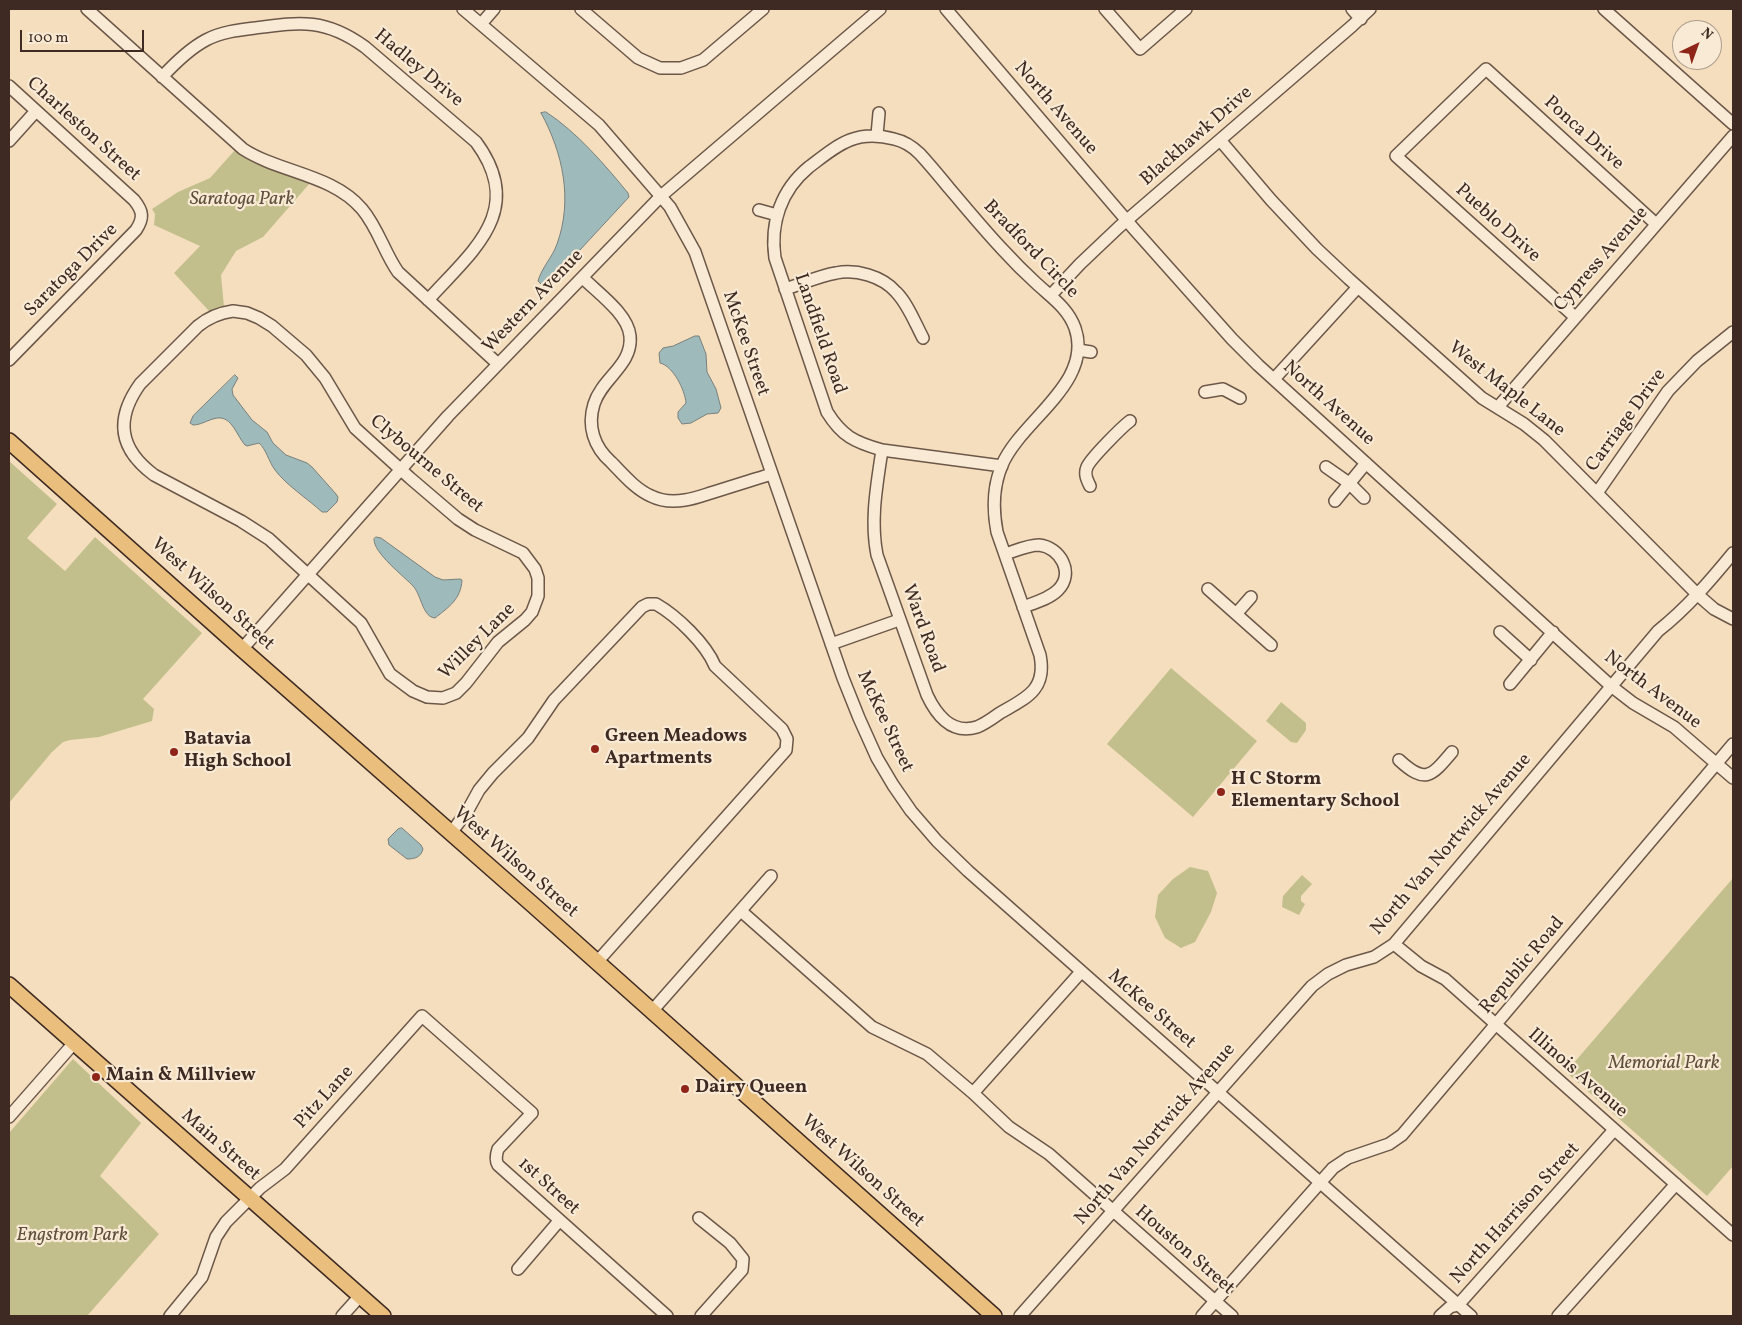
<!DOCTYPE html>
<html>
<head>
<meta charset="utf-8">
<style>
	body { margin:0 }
	#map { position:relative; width:1742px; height:1325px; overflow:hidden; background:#f4debd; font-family:Vollkorn,serif }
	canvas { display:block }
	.frame { position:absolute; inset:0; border:10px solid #3e2a22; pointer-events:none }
	.north { position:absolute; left:1672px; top:20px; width:50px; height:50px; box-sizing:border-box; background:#f8ead4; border:1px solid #ae9d8d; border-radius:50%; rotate:42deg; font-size:14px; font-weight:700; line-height:20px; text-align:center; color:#3e2a22 }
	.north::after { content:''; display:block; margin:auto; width:18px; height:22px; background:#8f2418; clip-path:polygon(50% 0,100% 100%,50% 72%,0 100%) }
	.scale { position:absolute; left:20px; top:30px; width:124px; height:22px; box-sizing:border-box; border:2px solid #3e2a22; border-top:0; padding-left:6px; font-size:15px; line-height:18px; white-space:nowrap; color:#3e2a22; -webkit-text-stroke:4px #f8ead4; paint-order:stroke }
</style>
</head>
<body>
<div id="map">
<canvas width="1742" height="1325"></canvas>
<div class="frame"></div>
<div class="north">N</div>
<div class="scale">100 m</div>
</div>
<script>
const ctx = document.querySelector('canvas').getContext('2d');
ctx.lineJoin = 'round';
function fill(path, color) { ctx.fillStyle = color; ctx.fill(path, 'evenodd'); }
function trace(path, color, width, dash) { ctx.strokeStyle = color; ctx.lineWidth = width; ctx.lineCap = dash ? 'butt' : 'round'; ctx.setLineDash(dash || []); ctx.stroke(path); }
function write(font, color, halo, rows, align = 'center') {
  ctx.font = font + ' Vollkorn,serif'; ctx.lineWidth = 4.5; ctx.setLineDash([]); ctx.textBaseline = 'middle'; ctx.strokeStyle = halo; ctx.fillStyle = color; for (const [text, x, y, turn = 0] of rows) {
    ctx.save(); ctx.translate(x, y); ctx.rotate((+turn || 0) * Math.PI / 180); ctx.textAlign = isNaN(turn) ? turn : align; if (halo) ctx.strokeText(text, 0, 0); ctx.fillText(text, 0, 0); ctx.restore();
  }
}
fill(new Path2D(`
	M235 150 256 163 310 183 263 237 236 251 221 275 224 307 210 312 174 273 200 246 154 225 155 214 152 209 178 192 210 178Z
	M9 461 57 504 27 538 65 571 95 537 202 633 143 699 154 709 152 721 99 737 70 740 63 742 52 752 9 803Z
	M1171 668 1257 741 1193 817 1107 744Z
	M1281 702 1306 723V730L1297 743 1291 742 1266 721Z
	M1190 867 1208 871 1217 893 1211 912 1195 942 1181 948 1165 938 1155 917 1158 895 1173 879Z
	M1302 875 1312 884 1301 896V901L1305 904 1299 915 1282 907 1283 896Z
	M1733 878V1166L1707 1196 1566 1072Z
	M73 1059 141 1123 100 1176 159 1234 87 1316H9V1133Z`), '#c3bf8c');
const water = new Path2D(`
	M546 112C577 132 605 165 628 193L629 197 567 264 543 286 538 281C542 267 552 258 557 244 573 200 563 153 541 113Z
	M695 336H699L706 354 707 372 716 389 721 408 718 413 707 414 691 423 682 424 678 418V412L686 403C685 390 673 366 660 363L659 353 663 348 673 346Z
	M235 375 238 378 232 389 233 395 252 420 267 432 273 443 286 455 307 463 312 467 336 494 338 497 337 502 327 512H322C308 499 286 485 275 470 269 462 266 449 259 443L247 446 245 445C235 433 231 413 213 419 206 421 200 425 193 425L190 423 193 416Z
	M376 537 381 538 435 577 443 580 460 579 462 580C461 599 449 607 435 618 423 617 422 598 414 587 404 576 373 553 374 539Z
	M402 828 421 845 423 849C421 857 415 859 407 859L389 845 388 839 398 829Z`);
fill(water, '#9fbaba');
trace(water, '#78807d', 1);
const minor = new Path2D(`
	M87 9 243 149C280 173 332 174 362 209 378 228 384 252 398 272L498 364
	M463 9 599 125 670 207 695 252 843 678 859 718 877 758 893 785 911 811 937 841 968 871 1471 1316
	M581 9 638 58 660 68H681L703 60 763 9
	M946 9 1134 229 1232 339 1258 365 1611 686 1633 703 1674 727 1733 778
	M1105 9 1140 49 1186 9
	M1352 9 1361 19
	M1604 9 1733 124
	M481 24 494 9
	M162 77C175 63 189 49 206 40 221 32 238 30 255 28 300 22 325 18 365 47L476 142C527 211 472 251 428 300
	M9 86 134 200C143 211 144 218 136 230L9 360
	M877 135 879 113
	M1220 140 1271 200 1317 249 1349 279 1482 398 1524 424 1544 440 1698 595 1714 609 1733 619
	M9 141 36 111
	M759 210 777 215
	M583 278C598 293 628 314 630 336 633 365 602 378 594 404 587 426 594 447 611 462 623 474 635 489 651 496 661 501 673 502 685 500 694 499 704 495 714 492 733 486 752 480 772 474
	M785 289C802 284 818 276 836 273 856 269 882 276 896 292 908 304 915 323 923 338
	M1051 295 1080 264 1119 227 1352 26 1370 9
	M233 311 247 313 259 318 272 326 306 355 325 378 355 428 410 478 458 519 475 530 523 553 535 569 538 578V596L532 612 525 620 498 642 466 683 456 693 443 698 427 697 413 691 390 674 361 623 269 539 241 521 154 475C119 449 115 419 140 384L198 326C209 317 219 313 233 311Z
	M1575 317 1396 156 1486 69 1656 224
	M1078 350 1091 352
	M1274 379 1358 287
	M1205 392 1223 389 1240 398
	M1498 407 1733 136
	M882 450C877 484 870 520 877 555L927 695C936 714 951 735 977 727 985 724 993 718 1000 713 1026 698 1047 690 1040 655L997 532C993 511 993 486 1002 465 1021 420 1094 383 1075 328 1068 308 1051 297 1036 283 1025 273 1014 262 1004 251 985 231 967 209 949 188 940 177 930 165 920 154 913 147 903 141 894 139 855 129 838 145 809 167 781 190 770 223 775 258L827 412C842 436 854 442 882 450L1002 466
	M1326 467 1349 483 1364 498
	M1090 486C1087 480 1084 474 1087 467 1091 458 1122 427 1130 421
	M1597 493 1668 391 1697 361 1733 332
	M1335 501 1366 463
	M1005 554C1015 551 1028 545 1039 545 1060 547 1075 573 1058 590 1049 599 1034 603 1023 607
	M1208 589 1271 645
	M1236 614 1251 597
	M1500 632 1531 660
	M831 644 899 620
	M242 649 448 416 661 196 880 9
	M1510 684 1553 632
	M1399 760C1425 784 1431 777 1452 752
	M451 833 468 810 479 790 493 773 528 738 554 700 642 607 648 604H656C677 616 706 644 715 666L782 729 787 739 786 750 597 962
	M741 911 872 1027 927 1054 973 1093 1009 1127 1049 1154 1232 1316
	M1394 944 1421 966 1445 979 1733 1235
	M652 1011 771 876
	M973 1093 1081 972
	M9 1117 74 1043
	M699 1218 730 1243 743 1259 742 1270 701 1316
	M518 1269 559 1221
	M170 1316 202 1277 216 1237 226 1222 260 1188 285 1169 422 1016 532 1113 498 1149C496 1155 495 1160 498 1165L667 1316
	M342 1316 360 1296
	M1020 1316 1312 986 1328 974 1346 965 1374 957 1394 944 1658 631C1687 608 1710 581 1733 553
	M1202 1316 1333 1168 1348 1158 1389 1144 1402 1135 1733 744
	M1440 1316 1450 1307 1458 1305 1614 1130
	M1558 1316 1676 1184`);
const major = new Path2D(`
	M9 441 242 649 532 904 994 1316
	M9 985 383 1316`);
trace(minor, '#6c5749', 14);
trace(major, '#3e2a22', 18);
trace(minor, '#f8ead4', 11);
trace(major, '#eabf7e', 15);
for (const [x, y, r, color] of [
	[595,749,5,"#8f2418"],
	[174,752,5,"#8f2418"],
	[1221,792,5,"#8f2418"],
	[96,1077,5,"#8f2418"],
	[685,1089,5,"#8f2418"]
]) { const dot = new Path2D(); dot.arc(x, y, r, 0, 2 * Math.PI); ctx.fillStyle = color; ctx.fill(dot); trace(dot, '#f8ead4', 2); }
write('19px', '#3e2a22', '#f8ead4', [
	["Hadley Drive",418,69,40],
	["North Avenue",1055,109,49],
	["Charleston Street",83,130,42],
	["Ponca Drive",1583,134,42],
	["Blackhawk Drive",1197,137,-41],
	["Pueblo Drive",1497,224,42],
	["Bradford Circle",1030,250,46],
	["Cypress Avenue",1602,260,-49],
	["Saratoga Drive",72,271,-45],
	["Western Avenue",534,302,-46],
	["Landfield Road",819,334,71],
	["McKee Street",745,344,71],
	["West Maple Lane",1506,390,38],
	["North Avenue",1328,404,42],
	["Carriage Drive",1627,421,-54],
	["Clybourne Street",426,465,40],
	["West Wilson Street",212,595,42],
	["Ward Road",922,629,70],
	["Willey Lane",478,642,-45],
	["North Avenue",1652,691,37],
	["McKee Street",884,722,65],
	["North Van Nortwick Avenue",1452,845,-49],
	["West Wilson Street",515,863,41],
	["Republic Road",1523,966,-50],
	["McKee Street",1151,1010,41],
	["Illinois Avenue",1577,1074,41],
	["Pitz Lane",325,1098,-48],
	["North Van Nortwick Avenue",1156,1135,-49],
	["Main Street",220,1146,41],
	["West Wilson Street",862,1172,42],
	["1st Street",548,1187,42],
	["North Harrison Street",1516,1214,-48],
	["Houston Street",1184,1251,41]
]);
write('italic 19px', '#5f4f3c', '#f8ead4', [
	["Saratoga Park",242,201],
	["Memorial Park",1664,1065],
	["Engstrom Park",72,1237]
]);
write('bold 19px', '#3e2a22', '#f8ead4', [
	["Green Meadows",605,738],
	["Apartments",605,760],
	["Batavia",184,741],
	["High School",184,763],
	["H C Storm",1231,781],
	["Elementary School",1231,803],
	["Main & Millview",106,1077],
	["Dairy Queen",695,1089]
], 'left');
</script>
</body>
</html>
